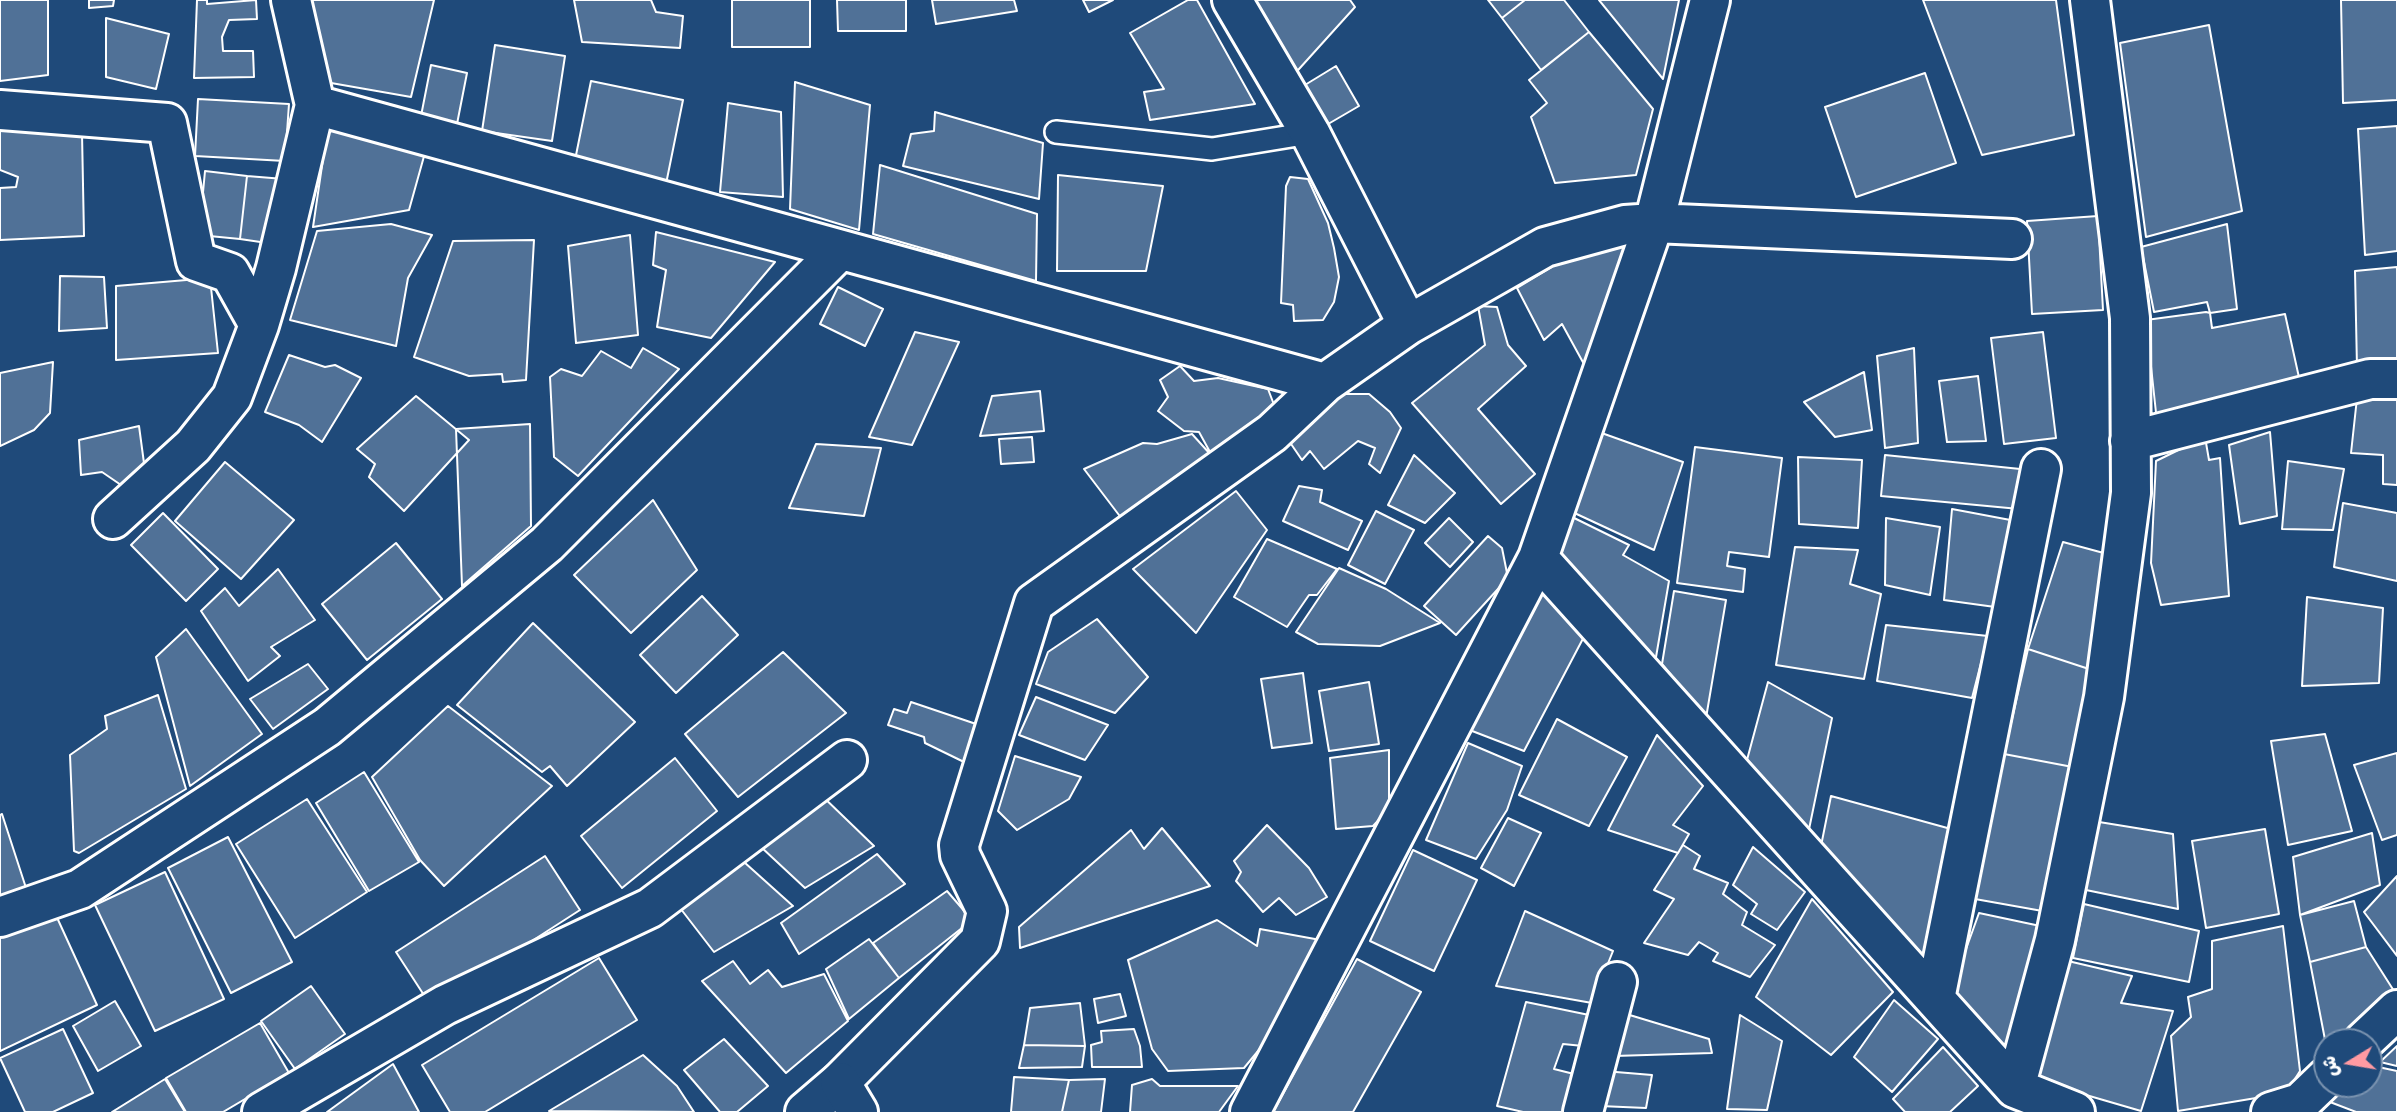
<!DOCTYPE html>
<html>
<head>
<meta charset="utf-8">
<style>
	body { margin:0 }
	#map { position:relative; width:2397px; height:1112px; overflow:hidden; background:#1f4a7a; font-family:Delius,"Playpen Sans Arabic",sans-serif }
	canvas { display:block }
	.north { position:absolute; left:2313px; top:1028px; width:70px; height:70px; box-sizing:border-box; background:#1f4a7a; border:2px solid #7992af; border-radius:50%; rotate:259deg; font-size:19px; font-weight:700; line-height:28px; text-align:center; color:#fff }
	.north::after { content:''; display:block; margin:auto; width:24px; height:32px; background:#ff9aa2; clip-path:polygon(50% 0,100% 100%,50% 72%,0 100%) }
</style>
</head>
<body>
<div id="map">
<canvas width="2397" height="1112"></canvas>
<div class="north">ش</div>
</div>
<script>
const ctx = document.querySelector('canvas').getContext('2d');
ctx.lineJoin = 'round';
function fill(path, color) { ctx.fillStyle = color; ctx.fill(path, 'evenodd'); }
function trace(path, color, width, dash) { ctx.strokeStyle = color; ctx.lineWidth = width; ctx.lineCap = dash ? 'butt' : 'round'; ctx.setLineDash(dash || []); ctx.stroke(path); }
const building = new Path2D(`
	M0 0H48V75L0 81Z
	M89 0H114L113 6 89 8Z
	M197 0H207V4L256 0 257 19 229 20 222 37 223 51H253L254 77 194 78Z
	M305 0H434L411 97 314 80Z
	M574 0H651L656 12 683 16 680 48 582 42Z
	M732 0H810V47H732Z
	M837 0H906V31H838Z
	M932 0H1014L1017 11 936 24Z
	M1083 0H1113L1089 12Z
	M1188 0H1197L1255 104 1150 120 1144 92 1164 89 1130 33Z
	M1243 0H1350L1355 7 1290 79Z
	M1488 0H1525L1502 18Z
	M1525 0H1564L1589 32 1541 70 1502 18Z
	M1599 0H1679L1663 79Z
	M1923 0H2056L2074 135 1982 155Z
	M2341 0H2397V100L2343 103Z
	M106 18 169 34 156 89 106 77Z
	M2209 25 2242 211 2146 237 2120 43Z
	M1589 32 1653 109 1636 175 1555 183 1531 117 1547 103 1529 80Z
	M495 45 565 56 552 141 482 131Z
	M431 65 467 73 457 124 421 116Z
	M1336 66 1359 106 1323 127 1300 88Z
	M1925 73 1956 163 1856 197 1825 107Z
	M591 81 683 100 666 184 574 165Z
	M795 82 870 105 859 230 790 209Z
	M198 99 289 104 285 161 195 156Z
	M728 103 781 112 783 197 720 192Z
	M935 112 1043 143 1039 199 903 166 911 134 934 131Z
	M0 124 82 133 84 236 0 240V188L16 187 18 177 0 170Z
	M328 125 428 142 409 210 313 227Z
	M2397 126V251L2365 255 2358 129Z
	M880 165 1037 214 1036 281 873 234Z
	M205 171 247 176 240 239 199 235Z
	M1058 175 1163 186 1146 271H1057Z
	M247 176 284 179 274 244 240 239Z
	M1290 177 1308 179 1328 223 1334 248 1339 277 1334 302 1323 320 1294 321 1293 305 1281 303 1286 186Z
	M2098 216 2103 310 2032 314 2027 221Z
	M391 224 432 235 408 278 396 346 290 320 317 231Z
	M2227 224 2237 309 2210 313 2207 302 2154 312 2141 247Z
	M656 232 775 262 711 338 657 327 666 270 653 265Z
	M630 235 638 335 576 343 568 246Z
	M534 240 526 380 503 382 502 374 469 376 414 357 453 241Z
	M1625 244 1585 366 1562 324 1544 340 1517 288 1575 253Z
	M2397 267V365L2357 368 2355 271Z
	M60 276 104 277 107 328 59 331Z
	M210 278 218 353 116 360V286Z
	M838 287 883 309 865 346 820 324Z
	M1478 306 1497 307 1508 345 1526 366 1478 409 1535 474 1501 504 1412 403 1485 345Z
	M2206 312 2210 313 2212 328 2285 314 2300 382 2157 422 2146 320Z
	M915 332 959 342 912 445 869 437Z
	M2043 332 2056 438 2004 444 1991 338Z
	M643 348 679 369 578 476 554 457 550 377 561 369 582 376 601 351 631 368Z
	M1914 348 1918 443 1885 448 1877 356Z
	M289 355 325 367 335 365 361 378 322 442 299 425 265 412Z
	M53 362 50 413 34 430 0 446V373Z
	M1180 366 1194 381 1218 378 1268 389 1276 410 1226 446 1210 452 1199 432 1184 431 1158 411 1168 397 1160 380Z
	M1864 372 1872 430 1835 437 1804 402Z
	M1978 376 1986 441 1947 442 1939 381Z
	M1040 391 1044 431 980 436 992 396Z
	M1337 394H1369L1390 412 1401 428 1380 473 1369 464 1375 448 1358 441 1324 469 1310 451 1302 460 1289 441Z
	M416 396 469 440 404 511 369 477 375 464 357 449Z
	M2357 398H2397V485L2383 484V455L2351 453Z
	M530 424 531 526 462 586 456 429Z
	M139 426 146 478 121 485 102 472 81 475 79 440Z
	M1596 431 1683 462 1654 550 1568 510Z
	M2270 432 2277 516 2240 524 2229 445Z
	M1192 434 1211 455 1122 519 1084 469 1143 443 1157 444Z
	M1032 437 1034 462 1001 464 999 439Z
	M2205 437 2209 460 2220 458 2229 596 2161 605 2151 563 2156 461Z
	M816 444 881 448 864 516 789 508Z
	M1695 447 1782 458 1769 557 1729 552 1727 566 1745 569 1743 592 1677 583Z
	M1414 455 1455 493 1425 523 1388 505Z
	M1885 455 2030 470 2019 509 1881 496Z
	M1798 457 1862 460 1858 528 1799 524Z
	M2288 461 2344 469 2333 530 2282 529Z
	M225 462 294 520 241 579 175 521Z
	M1299 486 1322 490 1320 502 1362 521 1348 550 1283 521Z
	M1236 491 1267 530 1196 633 1133 569Z
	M653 500 697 570 631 633 574 575Z
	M2343 503 2397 513V581L2334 567Z
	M1952 509 2021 522 1995 607 1944 600Z
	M1376 511 1414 530 1385 584 1348 565Z
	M163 513 218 569 186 601 131 545Z
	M1566 514 1629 545 1623 555 1669 581 1655 663 1553 557Z
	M1449 518 1473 542 1450 567 1425 543Z
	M1886 518 1940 527 1930 595 1885 585Z
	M1488 536 1502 548 1508 578 1456 635 1424 606Z
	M1267 539 1337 569 1317 595H1309L1287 627 1234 597Z
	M2063 542 2111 555 2095 671 2028 649Z
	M396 543 442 599 367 660 322 604Z
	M1795 547 1858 550 1850 584 1881 594 1864 679 1776 665Z
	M1339 568 1386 589 1440 623 1380 646 1318 644 1296 632Z
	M278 569 315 620 271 647 280 656 248 681 201 611 225 588 239 606Z
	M1541 580 1587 631 1524 751 1467 729Z
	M1674 591 1726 600 1706 718 1662 664Z
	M702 596 738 635 676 693 640 655Z
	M2307 597 2383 608 2379 683 2302 686Z
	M1097 619 1148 677 1115 713 1036 684 1048 652Z
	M533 623 635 722 567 786 550 766 542 772 457 705Z
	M1886 625 1988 636 1972 698 1877 681Z
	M186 629 262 734 190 786 156 657Z
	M2028 649 2095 671 2078 768 2004 754Z
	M783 652 846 713 738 797 685 734Z
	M308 664 328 689 273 729 250 699Z
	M1303 673 1312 743 1272 748 1261 679Z
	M1369 682 1379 744 1329 751 1319 691Z
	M1768 682 1832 718 1807 839 1744 771Z
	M158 695 186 789 79 853 74 851 70 755 107 729 105 716Z
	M1036 697 1108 725 1085 760 1019 735Z
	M911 702 982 726 964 762 925 743 924 737 888 725 894 709 907 713Z
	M448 706 552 786 444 886 420 860 372 777Z
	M1557 719 1627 757 1589 826 1519 795Z
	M2325 734 2352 831 2288 845 2271 741Z
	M1657 735 1703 786 1673 825 1689 834 1678 853 1608 830Z
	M1468 743 1522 766 1507 810 1476 859 1426 840Z
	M1389 750V809L1373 826 1336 829 1330 758Z
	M2397 753V835L2382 840 2354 765Z
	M2004 754 2078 768 2048 912 1975 899Z
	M1015 756 1081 777 1069 799 1017 830 998 811Z
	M675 758 717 811 622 888 581 836Z
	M364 772 419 862 369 891 316 803Z
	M817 791 874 846 805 888 761 847Z
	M1831 796 1951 829 1922 967 1820 851Z
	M307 799 367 892 295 938 236 844Z
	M2 814 27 891 0 900V815Z
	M1508 818 1541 833 1514 886 1481 868Z
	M2093 821 2173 834 2178 909 2086 890Z
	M1267 825 1309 868 1327 897 1296 915 1279 898 1263 912 1236 881 1241 872 1234 861Z
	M1162 828 1210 886 1020 948 1019 927 1131 830 1144 849Z
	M2265 829 2279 914 2206 928 2192 841Z
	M2372 833 2380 885 2300 915 2293 857Z
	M228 837 292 962 231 993 168 868Z
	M1683 845 1700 856 1694 869 1728 883 1723 894 1747 912 1742 925 1775 945 1750 977 1713 961 1718 953 1699 942 1688 955 1644 943 1674 899 1654 890Z
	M1753 847 1805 892 1777 930 1751 914 1757 904 1733 885Z
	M1413 850 1477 880 1434 971 1370 941Z
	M734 853 793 906 714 952 677 904Z
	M877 854 905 884 799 954 781 923Z
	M545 856 580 910 431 1006 396 952Z
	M165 872 224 999 155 1031 95 905Z
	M2397 876V956L2364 912Z
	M947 891 972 920 899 978 873 943Z
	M1812 899 1893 992 1831 1055 1756 997Z
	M2354 901 2366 947 2310 962 2300 915Z
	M2084 904 2199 931 2189 982 2073 958Z
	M54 911 97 1005 0 1051V936Z
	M1525 911 1613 951 1592 1003 1496 986Z
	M1979 913 2045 927 2010 1061 1949 996Z
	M1217 920 1257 946 1260 929 1326 941 1268 1039 1244 1068 1168 1071 1152 1049 1128 960Z
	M2283 926 2300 1071 2286 1093 2178 1111 2171 1036 2191 1017 2188 997 2212 989V941Z
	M869 939 899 978 849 1019 826 969Z
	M2366 947 2394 991 2341 1042H2327V1050L2310 962Z
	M599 958 637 1020 485 1112H450L422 1065Z
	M1357 959 1421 992 1353 1112H1273Z
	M733 961 750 984 768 970 782 987 824 974 848 1021 786 1073 702 981Z
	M2068 961 2132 976 2121 1003 2173 1011 2141 1111 2038 1081Z
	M311 986 345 1034 295 1069 261 1021Z
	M1120 994 1126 1016 1098 1023 1094 999Z
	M1894 1000 1938 1039 1892 1092 1854 1057Z
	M115 1001 141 1046 98 1071 73 1026Z
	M1526 1002 1594 1016 1583 1046 1563 1044 1554 1069 1578 1075 1565 1112H1523L1497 1106Z
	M1080 1003 1085 1046 1024 1045 1030 1008Z
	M1623 1013 1709 1039 1712 1053 1614 1056Z
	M1740 1015 1782 1041 1767 1110 1727 1109Z
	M260 1023 289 1073 223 1112H186L166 1078Z
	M63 1029 93 1093 53 1112H25L0 1058Z
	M1134 1029 1140 1046 1142 1067H1092L1091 1045 1102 1042 1101 1031Z
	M724 1039 768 1086 737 1112H720L684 1070Z
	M1024 1045 1085 1046 1082 1067 1019 1068Z
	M2397 1046V1066L2380 1062Z
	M1943 1047 1978 1086 1950 1112H1905L1893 1099Z
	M643 1055 677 1086 694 1112 549 1111Z
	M393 1064 419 1112H327Z
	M2369 1065 2397 1071V1112H2356L2330 1102 2341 1084H2369Z
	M1604 1071 1652 1075 1646 1108 1600 1106Z
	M1014 1077 1069 1080 1062 1112H1011Z
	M165 1079 185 1112H112Z
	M1105 1079 1101 1112H1062L1069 1080Z
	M1152 1079 1160 1086H1238L1219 1112H1130L1132 1085Z`);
fill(building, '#507197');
trace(building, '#fff', 2);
const lane = new Path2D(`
	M1056 132 1212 149 1310 133`);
const street = new Path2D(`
	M1232 0 1310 133 1408 325
	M315 105 1325 383
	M0 110 167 123 196 261 230 273 259 325
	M2130 441 2370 379H2397
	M113 519 193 446 232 397 259 325 276 268 315 105 291 0
	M1538 558 2015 1088 2075 1112
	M0 917 80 889 327 727 547 544 840 250
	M1935 999 2041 469
	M2363 1042 2397 1010
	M2015 1088 2055 940 2104 697 2131 493 2130 318 2090 0
	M262 1112 445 1005 650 908 847 760
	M805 1112 840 1082 980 941 987 911 960 855 959 845 1034 603 1272 433 1325 383 1408 325 1545 247 1625 225 1654 223 2012 239
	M1250 1112 1538 558 1654 223 1710 0
	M1583 1112 1617 982
	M2271 1112 2300 1103 2327 1077`);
const secondary = new Path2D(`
	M840 1082 858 1112`);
trace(lane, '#fff', 26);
trace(street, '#fff', 44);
trace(secondary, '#fff', 44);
trace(lane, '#1f4a7a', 21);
trace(street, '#1f4a7a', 38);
trace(secondary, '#1f4a7a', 38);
</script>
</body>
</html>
